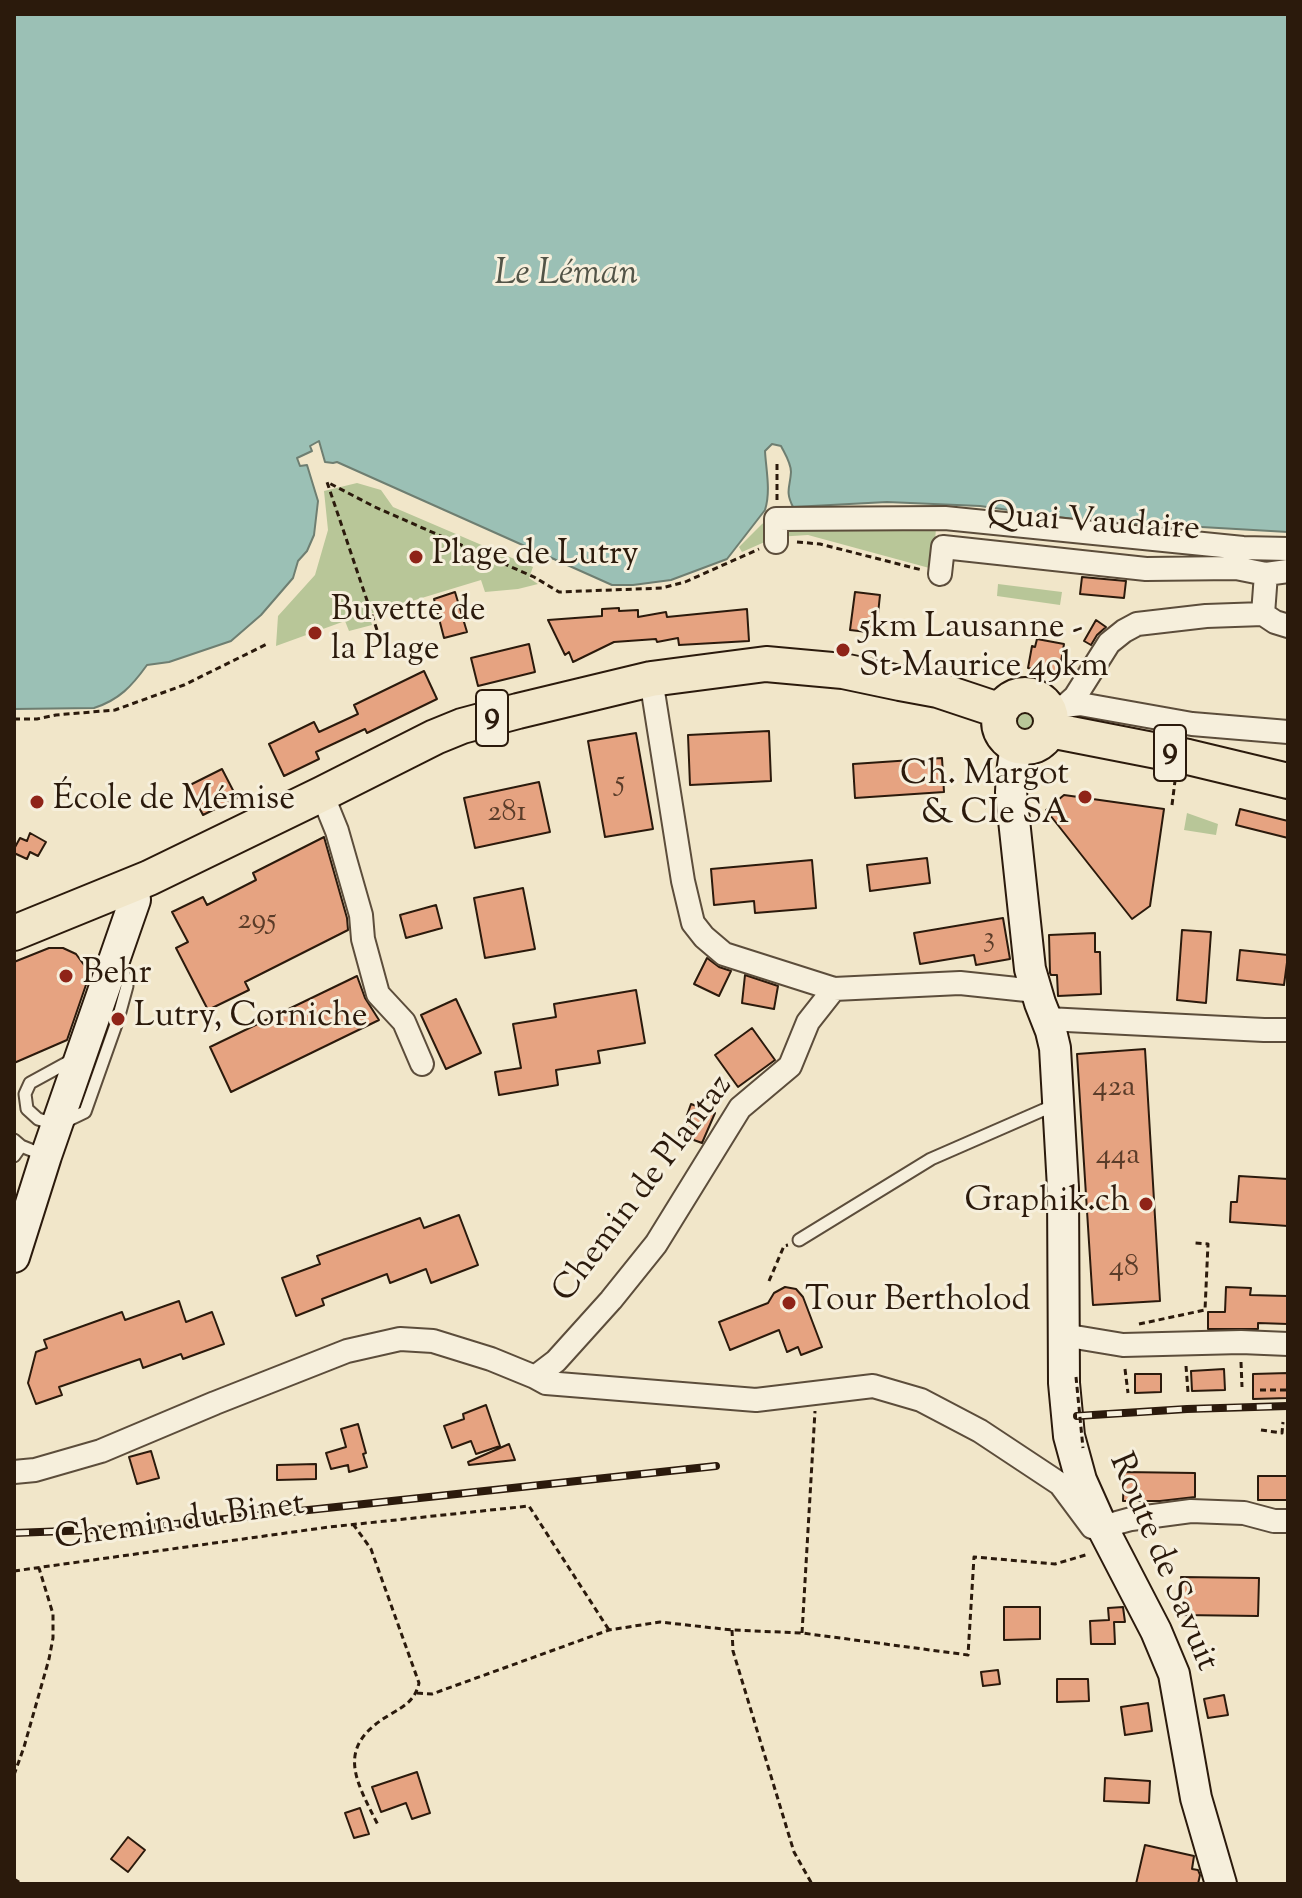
<!DOCTYPE html>
<html>
<head>
<meta charset="utf-8">
<style>
	body { margin:0 }
	#map { position:relative; width:1302px; height:1898px; overflow:hidden; background:#f1e6c9; font-family:"Sorts Mill Goudy",serif }
	canvas { display:block }
	.frame { position:absolute; inset:0; border:16px solid #2b1a0c; pointer-events:none }
</style>
</head>
<body>
<div id="map">
<canvas width="1302" height="1898"></canvas>
<div class="frame"></div>
</div>
<script>
const ctx = document.querySelector('canvas').getContext('2d');
ctx.lineJoin = 'round';
function fill(path, color) { ctx.fillStyle = color; ctx.fill(path, 'evenodd'); }
function trace(path, color, width, dash) { ctx.strokeStyle = color; ctx.lineWidth = width; ctx.lineCap = dash ? 'butt' : 'round'; ctx.setLineDash(dash || []); ctx.stroke(path); }
function write(font, color, halo, rows, align = 'center') {
  ctx.font = font + ' "Sorts Mill Goudy",serif'; ctx.lineWidth = 6; ctx.setLineDash([]); ctx.textBaseline = 'middle'; ctx.strokeStyle = halo; ctx.fillStyle = color; for (const [text, x, y, turn = 0] of rows) {
    ctx.save(); ctx.translate(x, y); ctx.rotate((+turn || 0) * Math.PI / 180); ctx.textAlign = isNaN(turn) ? turn : align; if (halo) ctx.strokeText(text, 0, 0); ctx.fillText(text, 0, 0); ctx.restore();
  }
}
fill(new Path2D(`
	M357 483 381 490 393 507 533 567 529 578 538 584 518 589 485 592 481 580 369 614 372 625 349 631 345 621 276 646 278 616 315 575 328 530 324 491Z
	M937 514 933 569 808 535 776 537 742 552 739 547 762 524 771 517Z
	M998 584 1062 592 1060 605 997 596Z
	M1015 722a10 10 0 1 1 20 0a10 10 0 1 1-20 0Z
	M1187 813 1218 824 1216 835 1184 830Z`), '#b8c698');
const water = new Path2D(`
	M14 14H1288V532L1080 520 980 506 887 502 793 507C785 491 790 488 791 472 791 463 785 454 781 446L772 444 765 451C766 470 771 491 765 510L727 559 671 580 633 585H612L337 462 333 463 325 462 319 441 310 446 312 451 297 458 300 466 307 465 318 501 314 535 307 551 298 561 293 578 261 615 231 641 169 662 147 665C132 686 119 700 94 708L14 709Z`);
fill(water, '#9bc0b5');
trace(water, '#6e7e71', 2);
const building = new Path2D(`
	M1082 577 1126 581 1124 598 1080 594Z
	M455 592 467 632 444 638 434 599Z
	M855 592 880 595 876 633 850 630Z
	M619 608V611L638 610V617L666 612 667 617 747 609 749 641 679 645 678 638 657 642 656 639 614 642 573 662 569 652 565 655 548 620 602 616V609Z
	M1096 620 1106 627 1097 635 1091 645 1084 641Z
	M1037 639 1064 644 1059 674 1028 668 1032 646 1035 647Z
	M529 644 535 672 478 686 471 658Z
	M424 671 437 699 367 733 365 729 316 752 319 759 284 776 269 744 314 722 319 732 358 714 354 705Z
	M769 731 771 781 690 785 688 735Z
	M636 733 653 829 605 837 588 741Z
	M942 758 944 792 855 798 853 764Z
	M222 769 237 798 203 815 188 786Z
	M539 782 550 832 475 848 464 798Z
	M1064 795 1164 809 1150 906 1132 919 1046 810Z
	M1240 809 1288 821V838L1236 825Z
	M30 833 46 842 38 856 30 852 27 859 14 853V849L20 838 27 841Z
	M324 837 347 918 348 930 245 982 249 990 208 1010 176 948 188 942 172 912 203 897 207 905 256 880 253 873Z
	M927 858 930 883 870 891 867 865Z
	M812 860 816 908 755 913 754 901 714 905 711 869Z
	M523 888 535 949 485 958 474 898Z
	M436 905 442 928 406 938 400 915Z
	M1003 918 1010 959 976 965 974 955 920 964 914 933Z
	M1182 930 1211 932 1206 1003 1177 1000Z
	M1095 933V952H1100L1101 994 1058 996 1057 975H1051L1050 973 1049 935Z
	M49 948H63L76 954 87 969 88 979 67 1040 14 1063V962Z
	M1240 950 1288 955 1284 985 1237 980Z
	M707 958 719 967 731 971 719 996 694 984Z
	M745 975 778 986 774 1009 742 1003Z
	M357 976 365 998 379 1020 231 1092 210 1047Z
	M636 990 645 1043 598 1051 600 1063 556 1070 558 1085 499 1095 495 1072 521 1068 513 1024 556 1017 554 1004Z
	M456 999 481 1053 446 1069 421 1015Z
	M752 1028 775 1060 738 1087 715 1055Z
	M1145 1049 1160 1301 1093 1305 1077 1054Z
	M691 1104 715 1113 702 1143 680 1135Z
	M1239 1176 1288 1179V1226L1230 1222 1231 1202H1237Z
	M459 1215 478 1265 431 1283 426 1269 390 1283 387 1274 322 1299 324 1305 296 1316 282 1278 320 1264 317 1256 420 1218 424 1228Z
	M785 1287 796 1289 803 1297 822 1347 801 1355 798 1347 787 1352 779 1330 730 1350 719 1322 768 1303 774 1293Z
	M1226 1287 1251 1288 1250 1295 1288 1296V1324L1258 1323V1329H1208V1312H1225Z
	M179 1301 186 1322 212 1312 224 1344 183 1359 181 1354 143 1368 140 1359 59 1387 62 1395 36 1404 28 1383 36 1352 47 1348 44 1340 122 1312 125 1320Z
	M1224 1369 1225 1390 1192 1391 1191 1371Z
	M1288 1373V1398L1253 1399V1374Z
	M1135 1374H1161V1392L1135 1393Z
	M486 1405 500 1446 476 1454 471 1441 452 1448 444 1426 464 1419 463 1414Z
	M358 1424 366 1453 363 1454 367 1467 349 1472 348 1465 331 1469 326 1453 346 1447 341 1429Z
	M509 1444 515 1460 469 1465 468 1462Z
	M151 1451 159 1478 137 1484 129 1457Z
	M316 1464V1479L277 1480V1465Z
	M1124 1472 1195 1473V1497L1160 1501H1123Z
	M1258 1476H1288V1500H1258Z
	M1181 1577 1259 1578 1258 1616 1181 1615Z
	M1004 1607H1040V1639L1004 1640Z
	M1123 1607 1125 1622H1114L1115 1644H1091L1090 1621 1109 1620 1108 1608Z
	M998 1670 1000 1684 983 1686 981 1672Z
	M1057 1679H1088L1089 1701 1057 1702Z
	M1224 1695 1228 1715 1208 1718 1204 1699Z
	M1148 1703 1152 1731 1125 1735 1121 1707Z
	M417 1772 430 1813 412 1819 406 1803 381 1812 372 1787Z
	M1105 1778 1150 1781 1149 1803 1104 1801Z
	M360 1808 369 1834 354 1838 345 1813Z
	M128 1837 145 1850 128 1872 111 1859Z
	M1145 1845 1194 1856 1192 1869 1198 1870 1200 1875 1198 1884H1136Z`);
fill(building, '#e6a381');
trace(building, '#2b1a0c', 2);
const lane = new Path2D(`
	M72 1060 30 1083 25 1094 27 1109 38 1119 58 1125 85 1112 118 1019 127 986 121 961
	M14 1140 21 1146 46 1156
	M14 1156 21 1146
	M799 1240 931 1159 1057 1104`);
const street = new Path2D(`
	M776 542V519L945 518 1243 548 1288 549
	M940 574 943 547 1146 569 1236 568 1266 574 1288 571
	M1263 614 1266 574
	M651 679 683 881 693 923 704 937 724 954 834 989
	M1065 706 1075 697 1109 643 1124 631 1137 624 1206 616 1263 614 1275 622 1288 626
	M1049 708 1080 704 1192 724 1288 732
	M322 794 337 831 361 915 363 939 378 994 404 1022 422 1064
	M1047 1019 1264 1030H1288
	M1063 1335 1123 1345 1241 1342 1288 1344
	M535 1377 546 1383 756 1400 873 1386 921 1400 980 1431 1060 1484 1092 1527H1102L1131 1519 1191 1511 1244 1513 1274 1521H1288
	M14 1472 35 1470 101 1451 215 1403 347 1351 400 1339 433 1341 491 1359 535 1377 556 1361 611 1300 656 1244 740 1108 790 1066 808 1022 834 989 960 983 1036 991`);
const secondary = new Path2D(`
	M1016 746 1012 772 1011 792 1030 969 1040 1003 1051 1031 1055 1048 1063 1188 1064 1383 1069 1436 1081 1480 1102 1527 1156 1631 1174 1674 1196 1798 1221 1884
	M14 1257 46 1156 135 900 133 885`);
const primary = new Path2D(`
	M999 721a26 26 0 1 1 52 0a26 26 0 1 1-52 0Z
	M1050 730 1188 757 1288 781
	M14 933 149 878 322 794 435 737 462 726 518 711 651 679 766 664 843 671 900 683 938 690 1001 711`);
trace(lane, '#5c4d3b', 15);
trace(street, '#5c4d3b', 26);
trace(secondary, '#2b1a0c', 34);
trace(primary, '#2b1a0c', 38);
trace(new Path2D(`
	M777 500V460
	M797 542 820 544 922 570
	M377 630 327 482 375 507 534 577 559 592 662 588 685 582 759 549
	M14 719H37L56 715 115 710 184 685 267 644
	M1172 805 1175 781
	M769 1281 784 1246 788 1245
	M1139 1324 1205 1310 1208 1244 1194 1243
	M1241 1362 1242 1387
	M1186 1366 1188 1392
	M1125 1369 1128 1393
	M1260 1390H1288
	M1261 1430 1282 1433 1283 1422
	M353 1524 371 1549 419 1683C415 1700 406 1705 391 1714 334 1747 355 1779 379 1827
	M14 1571 329 1527 529 1506 609 1630
	M732 1630 733 1651 794 1852 812 1884
	M802 1633 815 1411
	M417 1693 432 1694 609 1630 660 1622 732 1630 802 1633 968 1655 974 1557 1055 1564 1089 1554
	M14 1775 24 1747 49 1659 53 1638V1614L39 1568
	M14 1879 22 1884`), '#2b1a0c', 3, [6, 4]);
trace(lane, '#f6efdc', 11);
trace(street, '#f6efdc', 22);
trace(secondary, '#f6efdc', 30);
trace(primary, '#f1e6c9', 34);
const rail = new Path2D(`
	M1077 1416 1187 1409 1288 1406
	M14 1533 92 1530 188 1523 716 1466`);
trace(rail, '#2b1a0c', 8);
trace(rail, '#f6efdc', 5, [15]);
trace(new Path2D(`
	M1076 1377 1083 1448`), '#2b1a0c', 3, [6, 4]);
for (const [x, y, r, color] of [
	[416,557,8,"#8f2418"],
	[315,633,8,"#8f2418"],
	[843,650,8,"#8f2418"],
	[1085,797,8,"#8f2418"],
	[37,802,8,"#8f2418"],
	[66,976,8,"#8f2418"],
	[118,1019,8,"#8f2418"],
	[1146,1204,8,"#8f2418"],
	[789,1303,8,"#8f2418"]
]) { const dot = new Path2D(); dot.arc(x, y, r, 0, 2 * Math.PI); ctx.fillStyle = color; ctx.fill(dot); trace(dot, '#f6efdc', 3); }
write('30px', '#5a3c29', null, [
	["5",620,785],
	["281",507,815],
	["295",257,923],
	["3",989,941],
	["42a",1114,1090],
	["44a",1118,1158],
	["48",1124,1270]
]);
for (const [x, y, w] of [
	[492,718,32],
	[1170,753,32]
]) { const box = new Path2D(); box.roundRect(x - w / 2, y - 28, w, 56, 6); ctx.fillStyle = '#f6efdc'; ctx.fill(box); trace(box, '#2b1a0c', 2); }
write('bold 32px', '#2b1a0c', null, [
	["9",492,718],
	["9",1170,753]
]);
write('34px', '#2b1a0c', '#f6efdc', [
	["Quai Vaudaire",1093,525,4],
	["Chemin de Plantaz",645,1190,-53],
	["Chemin du Binet",180,1524,-8],
	["Route de Savuit",1161,1563,67]
]);
write('34px', '#2b1a0c', '#f6efdc', [
	["Plage de Lutry",432,557],
	["Buvette de",331,613],
	["la Plage",331,652],
	["5km Lausanne -",859,630],
	["St-Maurice 49km",859,669],
	["Ch. Margot",1069,777,"right"],
	["& CIe SA",1069,816,"right"],
	["École de Mémise",53,802],
	["Behr",82,976],
	["Lutry, Corniche",134,1019],
	["Graphik.ch",1130,1204,"right"],
	["Tour Bertholod",805,1303]
], 'left');
write('italic 36px', '#525447', '#f6efdc', [
	["Le Léman",566,277]
]);
</script>
</body>
</html>
